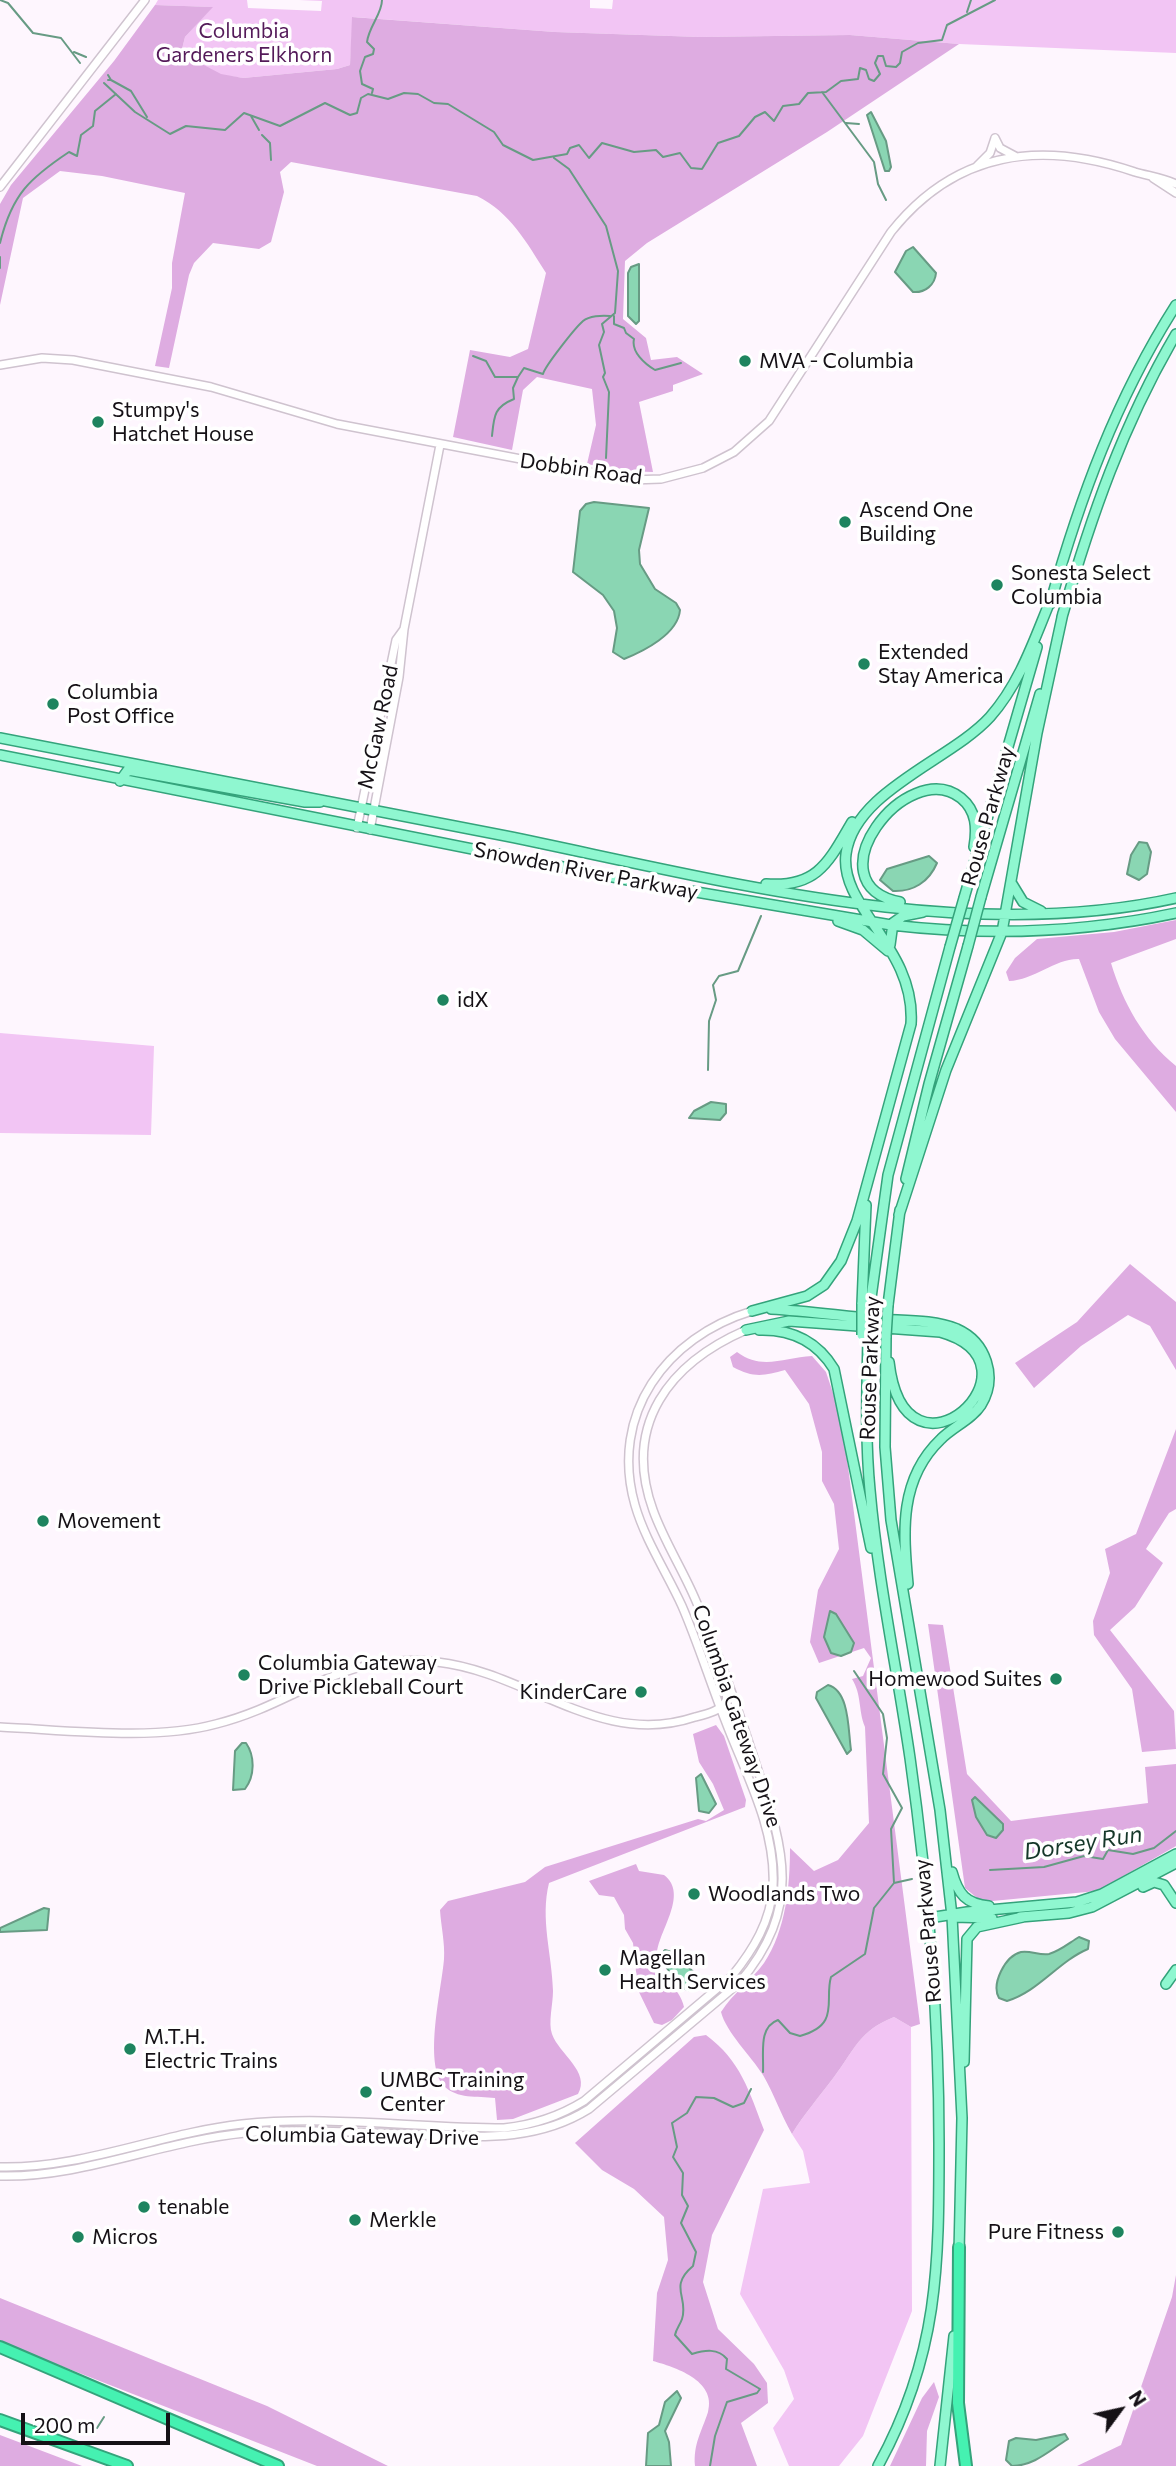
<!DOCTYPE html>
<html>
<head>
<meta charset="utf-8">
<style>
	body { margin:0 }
	#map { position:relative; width:1176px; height:2466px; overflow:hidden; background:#fef6fe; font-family:Commissioner,sans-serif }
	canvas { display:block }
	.north { position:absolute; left:1085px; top:2375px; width:70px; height:70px; -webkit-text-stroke:5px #fff; paint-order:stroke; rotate:57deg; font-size:19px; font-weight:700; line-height:28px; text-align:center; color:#151116 }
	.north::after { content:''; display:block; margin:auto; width:24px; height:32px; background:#151116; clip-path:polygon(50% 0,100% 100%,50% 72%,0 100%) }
	.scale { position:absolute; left:21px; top:2413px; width:149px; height:32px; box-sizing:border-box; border:4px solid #151116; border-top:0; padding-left:9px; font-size:21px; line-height:24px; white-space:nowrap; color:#151116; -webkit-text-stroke:5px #fff; paint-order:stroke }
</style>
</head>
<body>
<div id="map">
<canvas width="1176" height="2466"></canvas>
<div class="north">N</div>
<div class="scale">200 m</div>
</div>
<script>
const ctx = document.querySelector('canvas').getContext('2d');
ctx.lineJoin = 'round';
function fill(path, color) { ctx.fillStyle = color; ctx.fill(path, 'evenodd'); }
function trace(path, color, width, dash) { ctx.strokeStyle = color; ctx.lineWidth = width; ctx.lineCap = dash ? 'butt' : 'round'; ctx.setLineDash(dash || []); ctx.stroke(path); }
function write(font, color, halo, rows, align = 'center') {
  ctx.font = font + ' Commissioner,sans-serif'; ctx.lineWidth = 7; ctx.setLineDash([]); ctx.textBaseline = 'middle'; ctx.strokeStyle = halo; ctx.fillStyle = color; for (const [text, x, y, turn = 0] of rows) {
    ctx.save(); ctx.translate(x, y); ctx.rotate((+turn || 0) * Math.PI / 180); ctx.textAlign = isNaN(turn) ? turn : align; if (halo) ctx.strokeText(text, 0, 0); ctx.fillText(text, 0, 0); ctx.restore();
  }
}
fill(new Path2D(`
	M158 0H247L248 8 321 11 322 1 299 0H590V8L612 9 613 0H1176V53L959 44 850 35 700 37 555 32 353 17 350 65 337 69 243 78 221 75 181 53 185 37 212 7 155 5Z
	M0 1033 154 1046 151 1135 0 1133Z
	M894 2017 911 2027 912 2311 863 2436 839 2466H789L773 2428 794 2399 784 2370 740 2294 763 2189 810 2183 803 2151 792 2134C804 2114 820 2096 834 2077 855 2049 859 2031 894 2017Z`), '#f2c5f4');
fill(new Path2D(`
	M155 5 213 7 185 37 181 53 221 74 243 78 337 69 350 65 352 17 555 32 700 37 850 35 959 44 827 132 647 243 625 261 623 319 646 338 651 360 677 357 703 374 673 385V391L639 402 653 472 624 471 587 464 596 425 592 389 537 377 523 390 512 450 453 437 470 350 510 357 528 349 546 273C527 243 510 212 477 196L291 162 280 172 284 192 271 242 259 249 213 243 194 263 189 275 169 368 155 366 172 288V263L185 193 102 176 60 171 23 198 0 305V204L11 185 114 61Z
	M1176 920V939L1111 963C1123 1003 1143 1039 1176 1066V1112L1115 1039 1099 1012 1079 959C1056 958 1034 980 1009 981L1006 972 1015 958 1037 939 1114 932Z
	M1130 1264 1176 1302V1370L1150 1326 1128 1315 1081 1346 1034 1388 1015 1363 1077 1322Z
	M737 1352C762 1371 785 1357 812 1356L826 1372 842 1420 920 2024 911 2027 894 2017C859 2031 855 2049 834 2077 820 2096 804 2114 792 2134 781 2115 774 2094 763 2075 751 2056 726 2032 721 2012 733 1993 751 1981 764 1963 786 1930 790 1886 790 1848L814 1871 838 1860 869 1823 865 1727C858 1710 862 1695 852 1679L863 1676 871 1658 864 1648 819 1663 810 1642 818 1590 839 1549 834 1504 822 1481V1452L809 1404 785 1370C764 1376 753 1378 733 1367L730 1357Z
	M1176 1429V1509L1169 1513 1146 1549 1163 1563 1135 1607 1110 1630 1174 1711 1176 1749 1142 1752 1132 1689 1094 1635 1093 1621 1110 1573 1105 1549 1136 1534Z
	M928 1624 943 1625 967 1774 1011 1821 1148 1803 1145 1767 1176 1764V1846L1097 1891 982 1902 965 1888Z
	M716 1725 724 1736 746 1800 745 1807 549 1883C540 1919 552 1954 553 1991 553 2004 548 2023 552 2034 559 2054 591 2072 578 2094L513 2119 497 2120 495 2098C477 2096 457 2099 444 2086 423 2064 442 1987 444 1959 445 1943 441 1926 440 1910L448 1901 525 1882 545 1867 698 1819 706 1821 724 1810 713 1784 699 1762 693 1734Z
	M636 1864 639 1871 664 1875C689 1894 659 1930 657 1953 656 1973 680 1987 684 2007L672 2020 662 2025 654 2023 638 1990 633 1943 625 1929 624 1915 614 1897 599 1895 589 1881Z
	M706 2035C741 2061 749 2091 764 2130L712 2235 703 2282 718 2329 754 2364 767 2383 768 2403 741 2423 757 2466H695C693 2444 702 2431 708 2412 717 2380 674 2367 653 2361L657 2293 668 2260 664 2217 634 2189 602 2170 575 2143 694 2037Z
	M1176 2275V2466H1077L1121 2445 1172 2297Z
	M0 2298 267 2406 388 2466H317L0 2342Z
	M934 2382 939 2397 927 2431 926 2466H890L922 2398Z
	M0 2435 82 2466H0Z`), '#deace1');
const water = new Path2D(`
	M871 112 886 141 891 167 889 171H885L867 115Z
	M913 247 936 273C935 285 925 293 913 292L895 272 906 251Z
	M639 264V321L636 324 628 316V273L631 267Z
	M594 502 649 508 639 550 640 564 655 589 676 603 680 610C678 634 644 651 624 659L613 652 617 628 614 611 603 595 573 572 580 511 586 504Z
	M1139 842 1147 843 1151 852 1147 874 1139 880 1127 874 1131 855Z
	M929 856 937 863C929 882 913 892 893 891L880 880 887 869Z
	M711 1102 726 1104V1113L720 1120 689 1118 694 1111Z
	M830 1611 836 1614 854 1643 851 1652 841 1656 831 1653 824 1637Z
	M828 1685C850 1691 848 1731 851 1750L847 1754 816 1698 817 1692Z
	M242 1743H246C255 1756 255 1776 245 1789L233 1790 235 1751Z
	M701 1774 716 1804 709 1813 699 1811 696 1778Z
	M975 1797 1003 1824V1830L996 1838 987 1835 976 1817 972 1800Z
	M44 1908 49 1909 47 1930 0 1932V1928Z
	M1079 1937 1089 1941 1088 1949C1059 1961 1038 1992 1007 2001L999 1998C991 1984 1005 1956 1021 1952 1030 1950 1040 1956 1049 1954 1060 1951 1069 1943 1079 1937Z
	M665 1950 675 1953 699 1978 700 1983 691 1991 680 1987 662 1961 660 1956Z
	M677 2391 681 2398 665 2431 669 2442 671 2466H646L648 2433 659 2425 665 2402Z
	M1065 2434 1068 2439C1050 2450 1034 2466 1012 2466L1006 2460 1009 2441 1016 2438 1036 2440Z`);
fill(water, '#8ad6b3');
trace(water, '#679b84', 2);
trace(new Path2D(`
	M0 0 8 3 33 33 61 38 80 63
	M967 12 971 0
	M74 52 86 57
	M108 80H111L108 75
	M111 80 131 91 147 117
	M104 83 135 112 170 134 186 126 225 130 244 113 280 126 325 103 350 115 357 113 361 98 368 94 388 99 404 93 418 94 434 103 448 104 494 132 503 145 533 160 567 154 570 148 579 145 589 158 602 143 634 152 656 150 663 157 680 153 691 168 702 169 718 143 739 136 755 117 765 112 774 121 783 106 799 104 808 93 826 92 841 81 858 79 860 68 866 70 869 79 874 81 880 74 875 63 878 56H883L886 66 896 67 900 63 902 52 918 43 942 40 947 25 995 0
	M822 92 874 162 878 184 886 200
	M372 93 373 89 362 84 360 71 365 57 373 54 374 49 367 42C369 26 382 14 382 0
	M251 116 259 130
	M846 123 859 124
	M262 135 270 143 271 160
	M554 158 569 169 606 226 618 271 615 313 602 324 604 332 599 345 605 373 603 377 609 392 606 458
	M0 243C12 194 30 178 69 152L77 156 81 135 93 126 95 111 116 94
	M0 257V268
	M614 316V324L624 328 626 333 634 339C631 352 645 364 655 370L681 363
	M473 356 486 361 495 377H518L524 368 543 374C545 366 575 328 583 321 589 316 602 315 610 316
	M492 436C494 416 494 407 514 399L513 388 518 377
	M708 1070 709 1021 716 1000 713 985 719 976 738 971 761 916
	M854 1671 883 1714 887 1738 883 1774 902 1808 891 1829 894 1883
	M990 1870 1044 1867 1084 1856 1103 1859 1108 1850 1133 1854 1154 1848 1176 1831
	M763 2072C764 2054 758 2027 778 2020L790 2033 800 2036C841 2025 824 2000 831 1977L865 1954 874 1908 894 1883 912 1879
	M97 2428 104 2417
	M710 2466 715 2436 727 2402 757 2393 760 2389 726 2369 727 2359C718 2348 705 2350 692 2354L675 2335C676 2329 680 2325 682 2319 689 2297 668 2287 693 2266L696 2252 681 2223 688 2206 682 2195 683 2173 673 2157 677 2147 672 2123 687 2113 696 2097 714 2098 733 2107 744 2103 751 2089`), '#679b84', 2);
const minor = new Path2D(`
	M995 138 1000 148 1015 156
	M977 166 990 153 995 138
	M1153 178 1176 193
	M0 187 145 0
	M0 365 42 358 73 360 211 387 337 424 631 480 661 479 703 468 734 452 769 421 891 232C956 150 1041 140 1135 172 1149 176 1163 178 1176 184
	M357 828 396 640 404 629
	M370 830 399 677 404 629 440 445
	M0 1727C66 1730 153 1741 216 1724 300 1703 340 1651 437 1662 528 1672 600 1749 695 1717 707 1714 721 1711 727 1700L725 1685
	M0 2167C82 2169 161 2133 242 2124 328 2115 417 2128 504 2128 533 2125 558 2117 584 2101L732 1976C753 1950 771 1921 773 1886 776 1828 745 1773 725 1720 710 1682 698 1643 682 1606 667 1573 645 1540 635 1505 609 1414 666 1337 752 1311
	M0 2176C83 2178 162 2141 245 2133 303 2128 362 2133 420 2135 480 2137 536 2142 589 2109L739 1983C807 1903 781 1842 753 1755 736 1703 718 1651 696 1601 683 1570 664 1541 653 1510 622 1424 670 1363 746 1330`);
const major = new Path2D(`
	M1050 604C1080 498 1116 399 1176 305
	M1062 617C1091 517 1123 424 1176 334
	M0 738C169 772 338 802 506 836 717 879 961 946 1176 898
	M0 755 643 883 891 925C986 936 1082 933 1176 913
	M120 781 128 770 305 802H320
	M766 884C818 888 829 861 852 822
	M1012 884 1023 902 1041 911
	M981 897 1040 694
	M964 898 1037 647
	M900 902C809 884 907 755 961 798 977 811 977 829 974 847
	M838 921 863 930 888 951
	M890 945 893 923 903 916 923 912
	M906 1179 929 1084 968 946
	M899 1215 946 1070 1002 932 1037 733 1063 613
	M862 1304 866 1205
	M870 1305 888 1175 950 947
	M888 1305 900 1210
	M771 1309C806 1311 842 1316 877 1319 903 1321 933 1319 957 1329 986 1342 998 1377 981 1405 972 1419 953 1427 941 1439 899 1479 903 1531 908 1584
	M752 1311 807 1296 824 1285 841 1261 857 1221 911 1024C916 948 839 907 846 854 854 791 951 760 990 717 1020 683 1034 640 1051 599
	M746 1330 789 1321 940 1332C1053 1364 905 1501 889 1362
	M759 1330C791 1329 817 1341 834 1369L871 1548
	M868 1335C867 1387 865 1439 870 1490 878 1581 897 1669 910 1758 928 1886 939 2014 939 2143 939 2265 939 2355 878 2466
	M886 1336 885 1447 891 1520 940 1810 952 1916 962 2118 959 2253
	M952 1872C958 1894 966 1904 989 1906
	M1143 1887 1154 1882 1164 1885 1176 1903
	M953 1917 992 1918
	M1020 1917 1069 1913 1092 1907 1176 1863
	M929 1918 967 1912 1077 1902 1102 1894 1176 1854
	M1166 1984 1176 1970
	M964 2062 967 1939 977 1927 1023 1917
	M940 2466 954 2336`);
const highway = new Path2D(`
	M959 2247 958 2403 966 2466
	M0 2347 278 2466
	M0 2420 127 2466`);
trace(minor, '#cfc3cf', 10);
trace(major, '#34a37b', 12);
trace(highway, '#34a37b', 14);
trace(minor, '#fff', 7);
trace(major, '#8ff7d0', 9);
trace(highway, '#45f1b1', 10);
const majorBridge = new Path2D(`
	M968 946 981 897
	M950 947 964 898
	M862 1335V1304
	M868 1335 870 1305
	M886 1336 888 1305`);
trace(majorBridge, '#34a37b', 12, []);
trace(majorBridge, '#8ff7d0', 9);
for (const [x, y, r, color] of [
	[745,361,7,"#1e845f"],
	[98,422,7,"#1e845f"],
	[845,522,7,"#1e845f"],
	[997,585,7,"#1e845f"],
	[864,664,7,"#1e845f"],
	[53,704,7,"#1e845f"],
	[443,1000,7,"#1e845f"],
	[43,1521,7,"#1e845f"],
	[244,1675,7,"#1e845f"],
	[1056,1679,7,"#1e845f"],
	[641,1692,7,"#1e845f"],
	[694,1894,7,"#1e845f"],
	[605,1970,7,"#1e845f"],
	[130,2049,7,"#1e845f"],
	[366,2092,7,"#1e845f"],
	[144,2207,7,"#1e845f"],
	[355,2220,7,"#1e845f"],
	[1118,2232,7,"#1e845f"],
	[78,2237,7,"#1e845f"]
]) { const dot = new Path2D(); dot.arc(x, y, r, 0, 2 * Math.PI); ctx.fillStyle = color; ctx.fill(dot); trace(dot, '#fff', 2.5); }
write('21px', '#541a59', '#fff', [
	["Columbia",244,31],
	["Gardeners Elkhorn",244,55]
]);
write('21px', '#151116', '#fff', [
	["MVA - Columbia",759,361],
	["Stumpy's",112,410],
	["Hatchet House",112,434],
	["Ascend One",859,510],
	["Building",859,534],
	["Sonesta Select",1011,573],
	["Columbia",1011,597],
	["Extended",878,652],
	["Stay America",878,676],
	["Columbia",67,692],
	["Post Office",67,716],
	["idX",457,1000],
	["Movement",57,1521],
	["Columbia Gateway",258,1663],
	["Drive Pickleball Court",258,1687],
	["Homewood Suites",1042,1679,"right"],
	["KinderCare",627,1692,"right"],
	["Woodlands Two",708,1894],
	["Magellan",619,1958],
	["Health Services",619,1982],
	["M.T.H.",144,2037],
	["Electric Trains",144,2061],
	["UMBC Training",380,2080],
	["Center",380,2104],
	["tenable",158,2207],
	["Merkle",369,2220],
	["Pure Fitness",1104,2232,"right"],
	["Micros",92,2237]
], 'left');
write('21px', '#151116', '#fff', [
	["Dobbin Road",581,469,8],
	["McGaw Road",378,727,-78],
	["Rouse Parkway",988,816,-74],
	["Snowden River Parkway",586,871,11],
	["Rouse Parkway",870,1368,-88],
	["Columbia Gateway Drive",737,1716,71],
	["Rouse Parkway",928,1931,-95],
	["Columbia Gateway Drive",362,2136,1]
]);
write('italic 23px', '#153729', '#fff', [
	["Dorsey Run",1083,1843,-9]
]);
</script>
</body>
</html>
